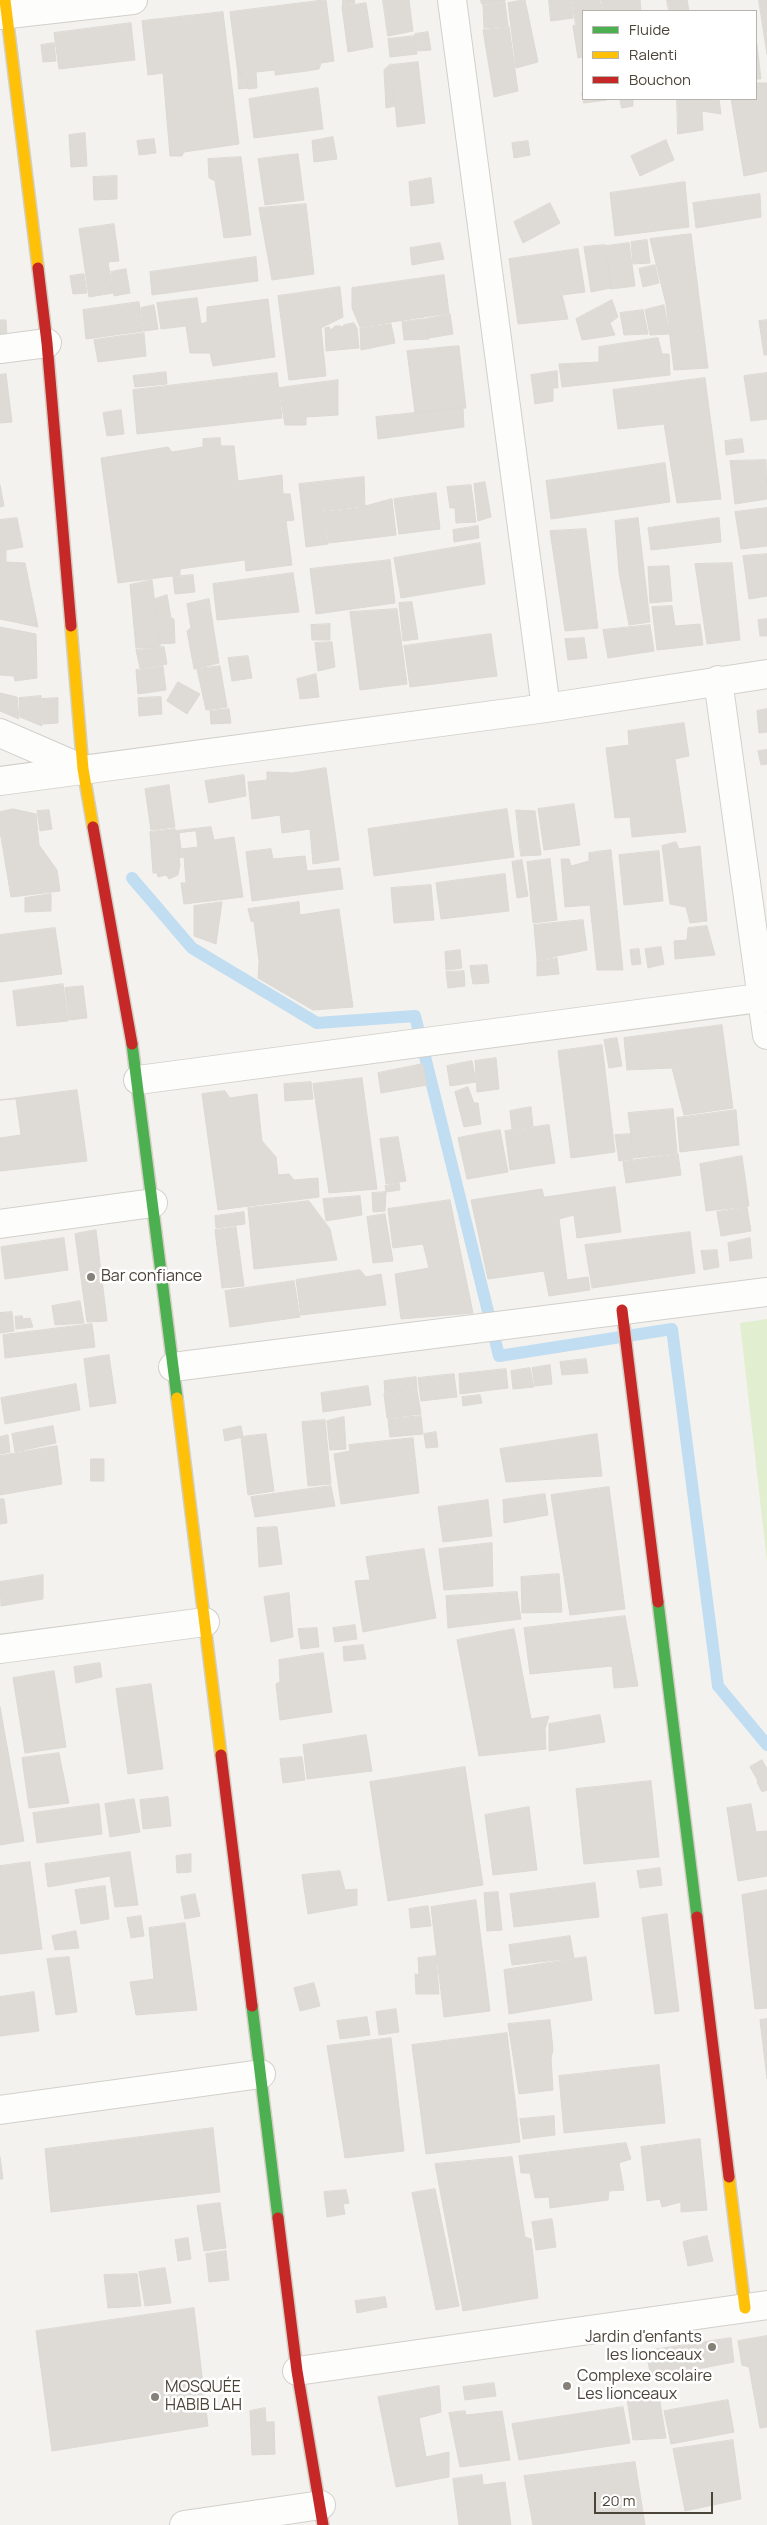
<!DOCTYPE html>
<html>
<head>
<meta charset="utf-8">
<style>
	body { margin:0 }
	#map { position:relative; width:767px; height:2525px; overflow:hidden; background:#f4f2ee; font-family:Manrope,sans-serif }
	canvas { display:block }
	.legend { position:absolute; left:582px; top:10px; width:175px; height:90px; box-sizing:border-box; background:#fff; border:1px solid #b7b4b0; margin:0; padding:6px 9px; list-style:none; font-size:15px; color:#4b4439 }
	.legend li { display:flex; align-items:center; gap:10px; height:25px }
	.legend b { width:25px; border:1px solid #b7b4b0 }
	.scale { position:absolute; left:594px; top:2492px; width:119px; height:22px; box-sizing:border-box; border:2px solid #4b4439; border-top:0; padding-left:6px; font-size:15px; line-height:18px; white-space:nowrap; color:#4b4439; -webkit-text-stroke:4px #fff; paint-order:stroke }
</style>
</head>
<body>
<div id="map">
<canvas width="767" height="2525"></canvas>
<ul class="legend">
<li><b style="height:6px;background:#4caf50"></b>Fluide</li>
<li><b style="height:6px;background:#ffc107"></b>Ralenti</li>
<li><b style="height:6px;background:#c62828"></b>Bouchon</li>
</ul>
<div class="scale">20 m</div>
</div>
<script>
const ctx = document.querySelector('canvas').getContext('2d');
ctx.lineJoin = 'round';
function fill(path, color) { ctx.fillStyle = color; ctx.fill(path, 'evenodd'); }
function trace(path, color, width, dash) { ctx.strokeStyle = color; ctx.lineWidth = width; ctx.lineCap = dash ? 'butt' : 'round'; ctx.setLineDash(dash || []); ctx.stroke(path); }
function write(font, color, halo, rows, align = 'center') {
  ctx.font = font + ' Manrope,sans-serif'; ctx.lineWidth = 5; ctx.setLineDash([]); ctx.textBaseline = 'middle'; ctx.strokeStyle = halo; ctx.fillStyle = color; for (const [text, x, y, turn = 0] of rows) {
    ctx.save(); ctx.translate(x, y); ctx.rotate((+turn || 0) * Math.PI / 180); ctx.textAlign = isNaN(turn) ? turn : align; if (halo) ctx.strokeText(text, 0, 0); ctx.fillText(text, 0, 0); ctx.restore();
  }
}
fill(new Path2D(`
	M767 1319V1562L740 1323Z`), '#e1eecf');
trace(new Path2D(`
	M132 878 192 948 317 1023 415 1016 499 1356 672 1329 718 1686 767 1745`), '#c0ddf1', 12);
const building = new Path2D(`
	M326 0 334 61 321 63 319 69 307 71 275 75V70L256 72 257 88 248 89 247 73 238 74 230 12Z
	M343 0H354L355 3 343 6Z
	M383 0H409L413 31 388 36Z
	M481 0H505V1L482 4Z
	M525 0 538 62 516 68 508 3Z
	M549 0H571L573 18 551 21Z
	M572 0H599L602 11H583V24L576 25Z
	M601 0H640L641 11H603Z
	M667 0H687L689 11H669Z
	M759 0H767V54Z
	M505 2 508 26 484 28 483 5Z
	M366 3 373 47 348 52 342 7Z
	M223 12 239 144 184 152 182 156H170L163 73 148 75 142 21Z
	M131 23 135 60 59 69 54 33Z
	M583 24V57L578 58 573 26Z
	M509 27 518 91 494 97 483 30Z
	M428 32 431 50 418 51 415 34Z
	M415 36 417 54 390 57 388 39Z
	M54 43 56 61 43 62 41 45Z
	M757 45 761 79H756V46Z
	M418 62 425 123 397 127 392 65Z
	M391 64 395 106 386 108 384 70Z
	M238 74H246L248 88 239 89Z
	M756 83H767V171L744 176 731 99H756Z
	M318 88 323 129 254 138 249 99Z
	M582 93 583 99 607 100 584 103Z
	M620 99H633V106L622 108Z
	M677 99H719L721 114 702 111 703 130 678 134Z
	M85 133 87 166 71 167 69 135Z
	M333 137 337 159 314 162 312 141Z
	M154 139 156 153 139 155 137 141Z
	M666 140 674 160 640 176 631 156Z
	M528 141 530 155 514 158 512 143Z
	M298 154 304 200 265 205 258 159Z
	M241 157 251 235 224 238 215 181 209 178 208 159Z
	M117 176V199L94 200 93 177Z
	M431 178 434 203 411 206 409 182Z
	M685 182 689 227 615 236 610 193Z
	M760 194 761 217 696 228 693 203Z
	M550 203 560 223 523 243 514 222Z
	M306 204 314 274 272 280 259 208Z
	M114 224 119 261 108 262 113 293 89 297 79 229Z
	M691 234 708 368 674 370 666 304 650 239Z
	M647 240 650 263 633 264 631 242Z
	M440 243 444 259 412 265 410 248Z
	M629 243 635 286 611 289 606 246Z
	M605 245 611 288 591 292 584 247Z
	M578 249 585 292 562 295 568 319 518 324 509 259Z
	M256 257 258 281 152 295 150 272Z
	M655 265 659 283 643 287 639 269Z
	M126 269 130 293 114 296 111 272Z
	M84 274 87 293 73 294 70 276Z
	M444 275 449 313 360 327 352 308V288Z
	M340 287 343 317 321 328 326 376 289 380 278 296Z
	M197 298 201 324 207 322V307L268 299 275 357 213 366 210 353H190L186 326 161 329 157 303Z
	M612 300 618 317 610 323 615 335 582 340 576 319Z
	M139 302 143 331 86 339 83 310Z
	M154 305 158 329 144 331 141 308Z
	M664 305 669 334 650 335 645 310Z
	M643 310 648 334 624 335 620 313Z
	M450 314 453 334 429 338 426 319Z
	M425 319 429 339 404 340 402 322Z
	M0 320H6L7 336H0Z
	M767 320V355H764L759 321Z
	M354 323 357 328 359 348 326 351 325 328 329 327 331 330 335 326H341V328L344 325Z
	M391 324 395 343 361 350 360 328Z
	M144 333 146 356 98 362 94 340Z
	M658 338 662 354H669L670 375 562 387 559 364 599 362V347Z
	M459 346 466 408 415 413 407 351Z
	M557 371 558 388H553V401L535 404 531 375Z
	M166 372 167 384 135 387 133 376Z
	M277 373 282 418 137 434 133 390Z
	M767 373V419L751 421 744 376Z
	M6 374 12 422 0 423V375Z
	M705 378 721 499 677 503 664 424 618 429 613 390Z
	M338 380V415L306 417V425H285L279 388Z
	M463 408 464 427 378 439 376 417Z
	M121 410 124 434 107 436 103 413Z
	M220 438 221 446H234L238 481 282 475 283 494H290L294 520 286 521 292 565 246 571 245 560 180 569V575L118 583 101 458 168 447 172 452 203 447V439Z
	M742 439 744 452 726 455 725 441Z
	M766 460 767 499 735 504 730 461Z
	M665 463 670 502 551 519 546 481Z
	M364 477 365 506 323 511 328 544 306 547 299 484Z
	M485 482 491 517 478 521 474 484Z
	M0 485 4 506 0 507Z
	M471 485 476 522 456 523 455 508H450L447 487Z
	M436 493 440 529 399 534 394 499Z
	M392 499 396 535 329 543 324 512 358 508Z
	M767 508V546L741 549 735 512Z
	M17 518 23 547 6 550V562L25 563 38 627 0 619V520Z
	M638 518 650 622 629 625 619 573 615 521Z
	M719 518 721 542 651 550 648 528Z
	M478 526 479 538 454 542 453 530Z
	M586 529 598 628 565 631 550 531Z
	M480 543 485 584 401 598 394 558Z
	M767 554V596L749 599 743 556Z
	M390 560 395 603 316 614 310 569Z
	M732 563 740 640 707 644 695 564Z
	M669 566 672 601 650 603 648 567Z
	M293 573 299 612 217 620 213 584Z
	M193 575 195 592 175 594 173 577Z
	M152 580 160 647 136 648 130 585Z
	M167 595 171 618 174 619 175 643 160 644 155 599Z
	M209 599 219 663 194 669 187 631 191 628 187 604Z
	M412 602 418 639 403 641 399 603Z
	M672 606 675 626 700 624 703 645 657 650 652 607Z
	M397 609 407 684 360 690 350 612Z
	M767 619V636H760L758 620Z
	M330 624V640H312L311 625Z
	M650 625 654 651 608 658 603 630Z
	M0 627 36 634 37 678 15 681 14 676 0 675Z
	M491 634 497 676 410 687 404 646Z
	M584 638 587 658 568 660 565 639Z
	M332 642 335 667 318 671 315 643Z
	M164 647 167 664 140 668 136 650Z
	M248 656 252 678 232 681 228 658Z
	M163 666 166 690 138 694 136 670Z
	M220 666 227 707 206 710 197 669Z
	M316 674 319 697 300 699 297 679Z
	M178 682 200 694 187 714 167 701Z
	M0 693 17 697 19 719 0 711Z
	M41 696 42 726 20 717 19 698Z
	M161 697 162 714 139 716 138 698Z
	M58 698V723L43 724 42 699Z
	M229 709 231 723 211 724 210 711Z
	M767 709V732L759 733 757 711Z
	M684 723 689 756 675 759 686 832 632 837 630 817 615 818 606 748 629 745 628 731Z
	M767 750V764L761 765 758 751Z
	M326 768 339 860 313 864 310 829 282 833 280 815 252 819 248 782 267 780V772L292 773Z
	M244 775 246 796 209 803 205 781Z
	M169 785 175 827 151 830 145 789Z
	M574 804 580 845 544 850 538 809Z
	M13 809 36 814 39 845 57 870 60 891 11 897 0 831V812Z
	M507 809 514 857 374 876 368 829Z
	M49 810 52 829 40 831 37 811Z
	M516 810 535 811 541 855 521 856Z
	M211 827 214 840 234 837 243 897 184 904 181 883H186L184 857 179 858 176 831ZM196 831 198 847 181 849 179 833Z
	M175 829 180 865 178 875 169 879 166 875 158 877 157 873H153L150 832Z
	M676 842 679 849 700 846 707 921 690 923 686 907 670 904 662 846Z
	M271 849 273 859 305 856 307 871 340 868 343 889 252 901 246 852Z
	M611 850 623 970H597L590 905 565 907 561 859H569L571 866 589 861V853Z
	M659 851 663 901 624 905 619 855Z
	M550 859 557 920 533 923 527 862Z
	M522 860 528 896 517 898 512 862Z
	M505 874 509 911 441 919 436 883Z
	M431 885 434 920 394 923 391 888Z
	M51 894V911L25 912V898Z
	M222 902 216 944 194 936V906Z
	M299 902 300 915 339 909 353 1007 313 1010 258 978 259 961 254 922 251 921 248 909Z
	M583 920 587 950 537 960 534 925Z
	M707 926 715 955 675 959 674 941 687 940 688 928Z
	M55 928 62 974 0 982V935Z
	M661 947 664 964 648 968 645 949Z
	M639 949 641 964 632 965 630 950Z
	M460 950 462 968 446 970 445 952Z
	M557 958 559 974 537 976V961Z
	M487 965 489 983 473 984 470 966Z
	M464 971 465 986 448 988 446 972Z
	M63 984 68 1021 17 1026 13 991Z
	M83 986 87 1018 69 1020 65 988Z
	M722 1025 733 1108 684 1115 672 1068 627 1070 624 1038Z
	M617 1038 622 1066 609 1068 604 1040Z
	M602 1045 615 1152 571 1158 558 1051Z
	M496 1058 499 1089 477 1092 475 1061Z
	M472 1061 476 1082 450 1086 447 1066Z
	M423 1064 427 1085 381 1093 378 1073Z
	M362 1078 377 1189 329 1193 313 1084Z
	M311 1082 313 1099 285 1101 284 1084Z
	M468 1087 474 1103H478L481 1124 464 1127 455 1092Z
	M77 1090 87 1161 0 1171V1138L21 1135 16 1099 0 1100Z
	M225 1091 230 1098 257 1094 262 1141 276 1157 278 1175 289 1174 294 1180 318 1178 319 1197 218 1210 202 1094Z
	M531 1107 533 1126 512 1129 510 1111Z
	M673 1109 677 1153 634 1158 628 1113Z
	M736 1110 739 1145 680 1152 677 1118Z
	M549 1125 555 1163 510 1170 505 1131Z
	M500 1130 508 1172 467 1179 458 1138Z
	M631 1134 633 1159 619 1161 615 1135Z
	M398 1137 406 1181 386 1184 380 1139Z
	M678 1154 681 1175 626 1183 623 1162Z
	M742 1156 749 1206 706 1211 700 1164Z
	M399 1183 400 1190 386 1192 385 1186Z
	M615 1187 621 1232 577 1238 574 1215 559 1219 567 1280 588 1277 590 1290 549 1296 544 1271 488 1279 471 1200 542 1189 544 1197Z
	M386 1192 385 1211 373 1212 372 1193Z
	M360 1196 362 1215 326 1221 323 1199Z
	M450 1200 473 1313 401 1319 395 1274 429 1268 423 1244 393 1248 388 1209Z
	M309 1201 330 1229 337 1260 254 1269 248 1208Z
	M747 1207 751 1231 721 1236 717 1212Z
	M244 1212 245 1224 216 1228 215 1216Z
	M385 1214 393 1261 373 1263 367 1217Z
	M236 1227 244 1286 222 1288 215 1230Z
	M96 1230 107 1321 87 1322 75 1234Z
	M690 1232 695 1273 592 1288 585 1245Z
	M64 1238 68 1270 5 1279 1 1247Z
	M750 1238 752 1258 730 1261 728 1243Z
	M717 1250 719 1267 704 1270 701 1251Z
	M360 1270 366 1277 381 1274 386 1305 301 1315 296 1280Z
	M294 1281 300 1317 230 1327 225 1291Z
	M80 1301 84 1323 55 1325 52 1306Z
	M12 1312 14 1331 0 1333V1313Z
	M22 1316 23 1319 30 1318 33 1327 16 1329 15 1317Z
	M92 1324 95 1347 5 1358 3 1335Z
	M109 1355 116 1403 90 1407 84 1359Z
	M586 1359 588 1373 562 1375 560 1362Z
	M550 1365 552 1384 535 1386 532 1368Z
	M530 1368 534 1387 513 1389 511 1371Z
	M506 1369 508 1388 460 1394 459 1374Z
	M454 1374 457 1397 421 1401 418 1378Z
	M416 1377 417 1389 385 1393 384 1381Z
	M76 1384 80 1410 5 1424 1 1398Z
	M368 1386 371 1405 323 1412 321 1393Z
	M417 1390 421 1414 387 1418 384 1394Z
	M480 1395 482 1403 463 1406 462 1397Z
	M421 1416 423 1434 390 1437 388 1419Z
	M344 1417 346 1449 330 1450 327 1421Z
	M325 1420 331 1484 308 1486 302 1422Z
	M53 1426 56 1443 15 1452 12 1434Z
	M241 1426 243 1437 225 1441 223 1430Z
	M436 1432 438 1447 426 1448 424 1434Z
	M266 1434 274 1491 248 1495 241 1437Z
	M597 1434 602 1476 506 1482 500 1449Z
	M8 1435 10 1452 0 1454V1437Z
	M413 1438 419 1493 341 1504 334 1454 350 1451 349 1445Z
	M57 1446 62 1484 0 1495V1456Z
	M91 1459H104V1481H91Z
	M331 1486 335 1506 255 1517 251 1497Z
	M609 1487 625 1609 570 1615 551 1495Z
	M545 1494 548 1515 504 1523 503 1500Z
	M0 1499H4L7 1523 0 1524Z
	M488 1500 492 1536 443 1542 438 1507Z
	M277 1527 282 1564 259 1567 257 1528Z
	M492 1543 493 1586 444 1590 439 1549Z
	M424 1549 436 1618 363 1632 355 1581 370 1580 366 1557Z
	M559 1574 562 1612 522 1613 521 1577Z
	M43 1575V1599L1 1606 0 1582Z
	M517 1592 521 1619 448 1628 446 1596Z
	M289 1593 293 1637 271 1642 264 1597Z
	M625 1616 638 1686 614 1688 612 1666 530 1674 524 1628Z
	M355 1625 357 1639 335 1642 333 1628Z
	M317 1628 319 1647 301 1649 298 1629Z
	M514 1629 531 1719 549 1716 545 1729 546 1749 479 1756 457 1640Z
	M363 1645 366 1659 344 1661 343 1647Z
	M323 1653 332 1712 280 1720 276 1684 280 1682 279 1660Z
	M100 1663 102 1677 76 1683 74 1667Z
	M54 1671 66 1747 25 1753 13 1678Z
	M151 1684 163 1769 128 1774 116 1689Z
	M0 1707 24 1841 0 1845Z
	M600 1715 605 1742 549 1751V1724Z
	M366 1735 372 1771 307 1779 303 1745Z
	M59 1753 69 1803 29 1808 22 1758Z
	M302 1757 305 1780 283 1783 280 1759Z
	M762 1760 767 1769V1777L758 1781 750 1767Z
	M465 1767 483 1885 388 1901 370 1782Z
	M767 1778V1790L762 1792 757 1782Z
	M651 1781 659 1857 584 1864 576 1789Z
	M168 1797 171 1826 143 1829 140 1800Z
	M134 1799 140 1832 110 1837 105 1804Z
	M99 1804 102 1834 37 1843 33 1813Z
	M751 1804 756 1832 767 1831V1876L738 1881 727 1808Z
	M529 1807 537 1870 493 1875 485 1815Z
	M130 1852 138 1905 115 1907 110 1876 48 1887 45 1864Z
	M191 1854V1872L177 1873 176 1856Z
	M30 1862 42 1949 0 1954V1866Z
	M660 1868 662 1885 640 1888 637 1871Z
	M340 1871 345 1890 357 1889V1905L308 1914 302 1875Z
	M595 1883 599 1917 514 1927 510 1894Z
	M105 1886 109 1919 81 1924 75 1890Z
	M767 1890V2008L755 2009 742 1895Z
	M498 1892 502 1930 487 1931 484 1893Z
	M195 1894 200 1916 185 1919 181 1897Z
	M476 1900 490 2011 444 2017 431 1907Z
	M428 1906 431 1926 411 1928 409 1909Z
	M667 1914 679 2011 655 2014 642 1918Z
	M141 1916 144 1936 131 1938 127 1918Z
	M185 1923 197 2010 136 2015 130 1982 154 1979 149 1928Z
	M76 1931 79 1948 55 1950 52 1936Z
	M570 1936 574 1958 512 1965 509 1945Z
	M436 1956 439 1994H416L415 1974 419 1975 418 1958Z
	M69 1957 77 2012 56 2015 47 1959Z
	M586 1957 592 2000 509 2014 504 1970Z
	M314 1983 320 2006 300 2011 294 1988Z
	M34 1992 39 2031 0 2036V1997Z
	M396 2009 399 2032 379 2035 376 2012Z
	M367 2017 370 2035 340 2039 337 2021Z
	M767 2019V2079L760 2020Z
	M550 2020 553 2050 551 2058 553 2090 519 2094 508 2024Z
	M507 2033 520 2142 426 2154 412 2045Z
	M391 2038 404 2151 345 2158 327 2046Z
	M659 2065 665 2123 564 2133 559 2076Z
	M554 2116 555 2135 523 2139 520 2119Z
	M213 2128 220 2192 51 2212 45 2149Z
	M700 2139 707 2210 681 2212V2202L662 2207 660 2199 647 2201 641 2147Z
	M626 2143 631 2159 619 2163 624 2190 609 2191 608 2200 550 2208 549 2197 535 2198 530 2173H521L519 2156Z
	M0 2157 3 2179H0Z
	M512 2157 525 2237 531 2239 538 2298 463 2311 435 2164Z
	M435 2189 459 2306 436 2310 412 2193Z
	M346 2190 349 2203 343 2204 345 2214 327 2217 324 2192Z
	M220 2203 226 2248 204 2251 197 2206Z
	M552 2219 556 2247 536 2250 532 2222Z
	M707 2236 713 2261 688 2266 683 2242Z
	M188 2238 191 2259 178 2261 175 2240Z
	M226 2251 229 2280 209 2282 206 2254Z
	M165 2268 171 2303 145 2306 139 2272Z
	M137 2274 141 2306 108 2308 104 2275Z
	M385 2297 387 2307 357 2313 355 2301Z
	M194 2308 208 2426 52 2451 36 2331Z
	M767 2336V2427L760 2428 749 2367 742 2365 738 2341Z
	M731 2338 734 2362 651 2378 646 2351Z
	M494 2383 496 2396 465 2400 463 2387Z
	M439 2386 441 2412 419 2418 426 2457 449 2452V2477L396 2487 378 2397Z
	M658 2390 666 2438 633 2440 627 2398Z
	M728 2400 734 2432 671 2444 664 2411Z
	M623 2407 630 2443 519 2460 512 2424Z
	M265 2408 266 2422H274L275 2454 252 2455 250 2411Z
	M465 2411 466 2415 502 2411 510 2460 460 2467 449 2413Z
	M733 2440 741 2499 685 2511 673 2449Z
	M635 2462 645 2525H533L524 2476Z
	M482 2475 483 2485 505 2482 511 2525H459L453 2479Z`);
fill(building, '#dedbd6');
trace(building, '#dcd9d4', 1);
const street = new Path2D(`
	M452 0 546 708
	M0 15 133 0
	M0 349 47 343
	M718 680 767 1035
	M0 733 83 769
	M0 781 546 708 767 674
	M138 1080 767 997
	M0 1224 153 1203
	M173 1367 767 1292
	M0 1649 205 1622
	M0 2110 261 2074
	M297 2371 767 2305
	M184 2525 321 2505`);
const fast = new Path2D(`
	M132 1044 177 1398
	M658 1602 697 1917
	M252 2006 278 2218`);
const slow = new Path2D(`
	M5 0 38 268
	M71 626 83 769 93 827
	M177 1398 221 1755
	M729 2177 745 2308`);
const jam = new Path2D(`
	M38 268 47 343 71 626
	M93 827 132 1044
	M622 1310 658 1602
	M221 1755 252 2006
	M697 1917 729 2177
	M278 2218 297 2371 323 2525`);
trace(street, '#d2d0cb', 30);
trace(fast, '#d3cfc5', 14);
trace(slow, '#d3cfc5', 14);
trace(jam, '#d3cfc5', 14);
trace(street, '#fdfdfc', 28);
trace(fast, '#4caf50', 11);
trace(slow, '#ffc107', 11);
trace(jam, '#c62828', 11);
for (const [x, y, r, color] of [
	[91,1277,5,"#868178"],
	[712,2347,5,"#868178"],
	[567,2386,5,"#868178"],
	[155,2397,5,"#868178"]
]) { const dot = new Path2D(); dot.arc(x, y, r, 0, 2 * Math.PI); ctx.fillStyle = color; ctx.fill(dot); trace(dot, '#fff', 2); }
write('16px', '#4b4439', '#fff', [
	["Bar confiance",101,1277],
	["Jardin d'enfants",702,2338,"right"],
	["les lionceaux",702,2356,"right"],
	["Complexe scolaire",577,2377],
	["Les lionceaux",577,2395],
	["MOSQUÉE",165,2388],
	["HABIB LAH",165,2406]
], 'left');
</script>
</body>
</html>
